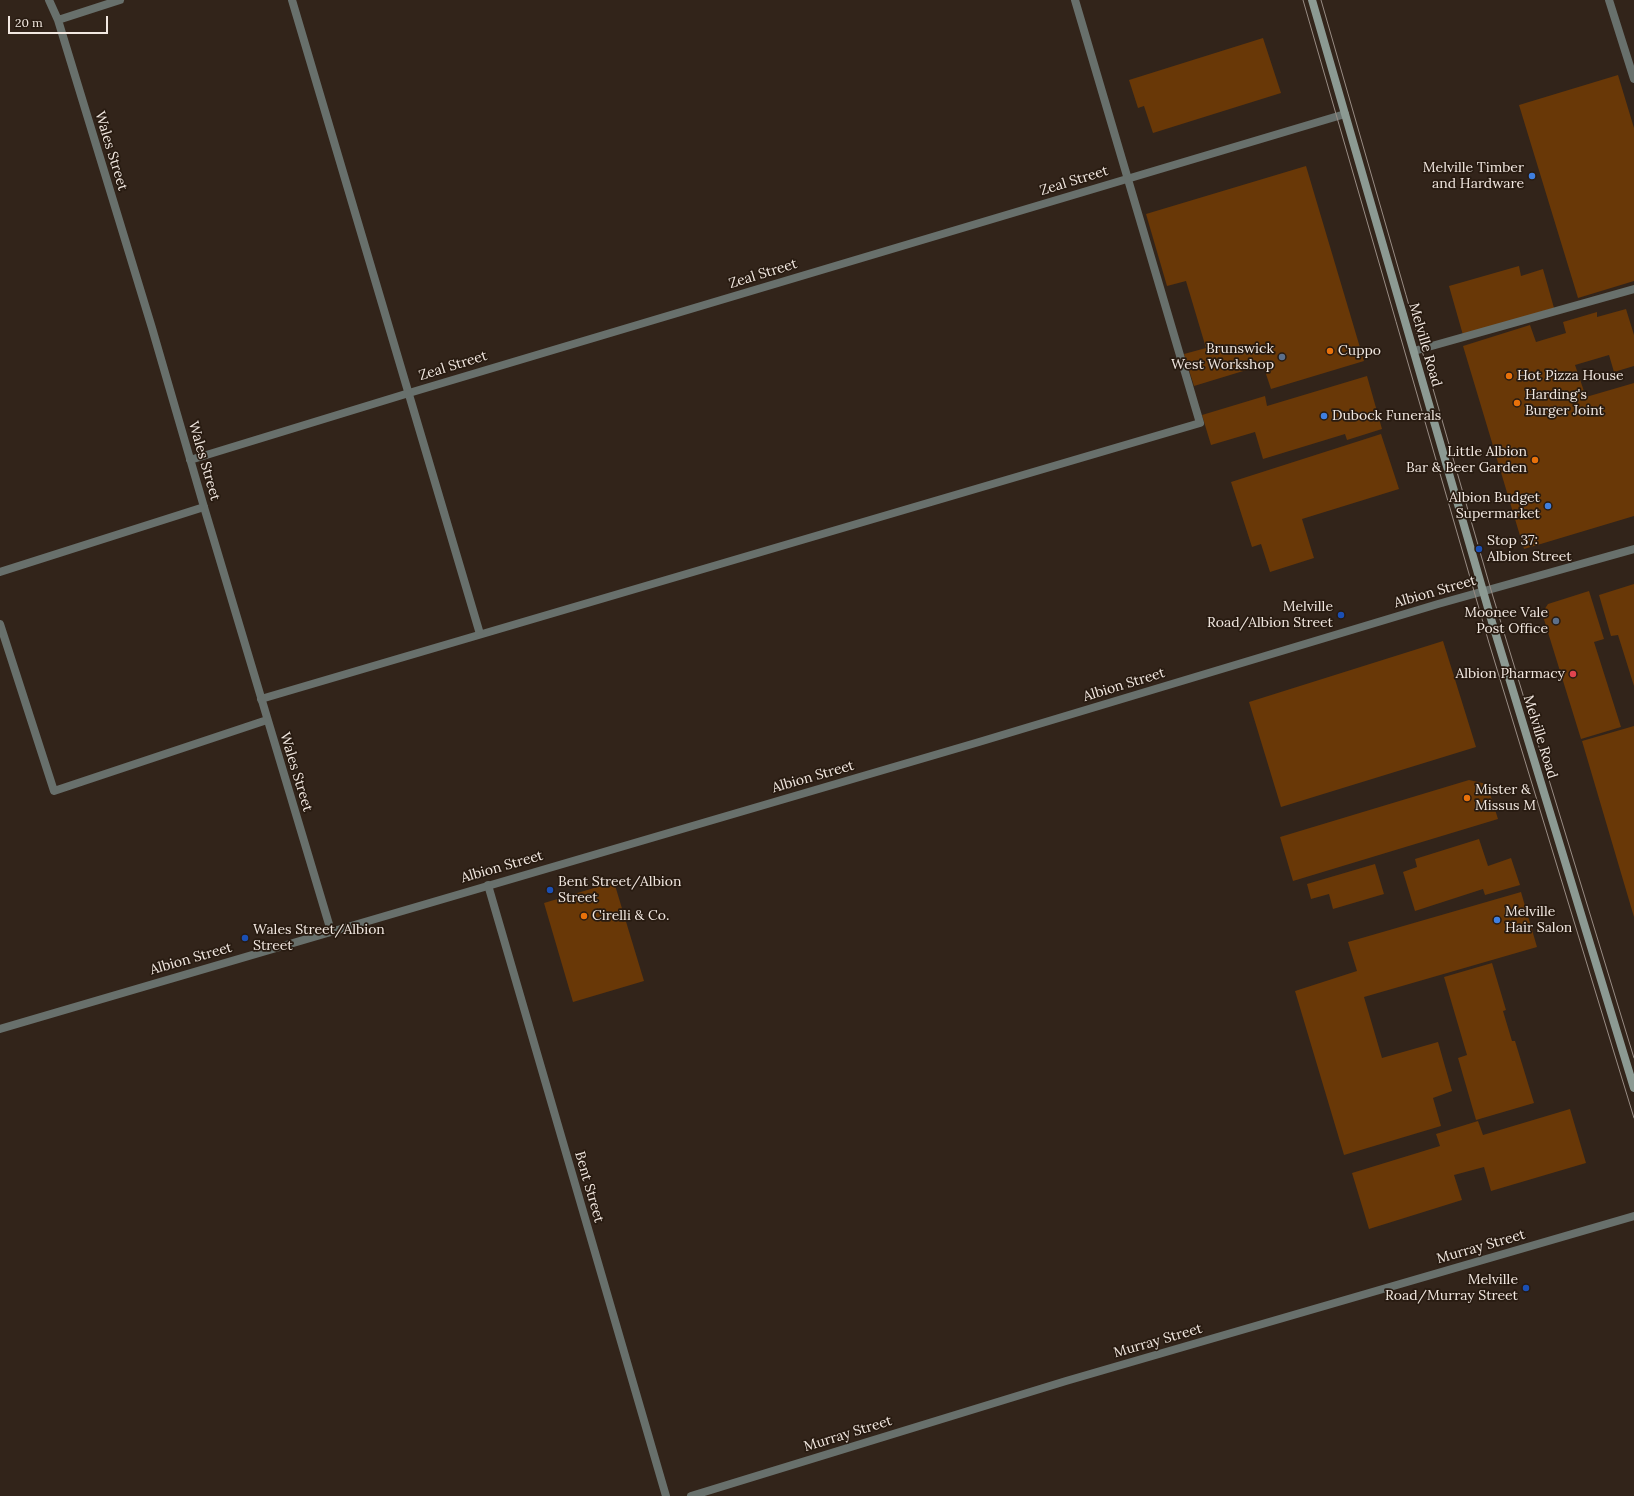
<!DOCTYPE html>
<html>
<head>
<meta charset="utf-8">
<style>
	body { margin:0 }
	#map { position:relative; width:1634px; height:1496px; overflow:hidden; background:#32241a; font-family:Lora,serif }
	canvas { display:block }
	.scale { position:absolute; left:8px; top:16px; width:100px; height:18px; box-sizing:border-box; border:2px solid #f2e8e1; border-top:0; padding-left:5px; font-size:12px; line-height:14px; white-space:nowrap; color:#f2e8e1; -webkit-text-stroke:3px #281b11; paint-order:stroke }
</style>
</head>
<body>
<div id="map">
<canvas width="1634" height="1496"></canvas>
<div class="scale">20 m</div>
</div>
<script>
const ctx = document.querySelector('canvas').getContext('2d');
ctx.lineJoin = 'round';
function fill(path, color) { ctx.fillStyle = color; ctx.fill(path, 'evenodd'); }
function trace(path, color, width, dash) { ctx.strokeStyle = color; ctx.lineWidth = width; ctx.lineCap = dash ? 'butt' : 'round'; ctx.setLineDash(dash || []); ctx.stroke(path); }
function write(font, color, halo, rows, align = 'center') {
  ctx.font = font + ' Lora,serif'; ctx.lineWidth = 3.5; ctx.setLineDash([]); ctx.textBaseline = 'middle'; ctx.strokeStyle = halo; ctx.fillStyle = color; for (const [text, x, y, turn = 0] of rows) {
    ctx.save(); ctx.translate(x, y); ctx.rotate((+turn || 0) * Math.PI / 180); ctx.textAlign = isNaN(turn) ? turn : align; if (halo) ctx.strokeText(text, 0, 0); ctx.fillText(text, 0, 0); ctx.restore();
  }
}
fill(new Path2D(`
	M1263 38 1281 93 1153 133 1144 106 1138 108 1129 80Z
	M1618 75 1634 128V281L1578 298 1519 105Z
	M1306 166 1364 361 1271 389 1263 365 1194 386 1184 354 1206 348 1186 281 1167 286 1146 214Z
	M1519 266 1521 276 1543 269 1554 308 1463 335 1449 286Z
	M1626 309 1634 335V366L1614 372 1609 355 1575 365 1586 397 1634 383V516L1524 549 1463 346 1530 325 1536 342 1566 333 1563 322 1597 312V317Z
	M1367 376 1382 429 1347 440 1345 434 1263 459 1255 432 1211 445 1202 415 1265 396 1267 406Z
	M1381 434 1399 489 1302 519 1314 558 1270 572 1261 544 1252 547 1231 482Z
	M1634 584V686L1618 635 1611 636 1599 595Z
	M1589 591 1604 639 1594 642 1621 727 1581 739 1542 613 1548 604Z
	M1443 641 1476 747 1281 807 1249 702Z
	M1634 726V917L1582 741Z
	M1469 780 1487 784 1498 819 1293 881 1280 837Z
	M1479 839 1488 866 1511 858 1520 885 1485 895 1483 889 1415 911 1403 872 1417 867 1415 859Z
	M1375 864 1384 894 1333 909 1329 894 1311 899 1307 884Z
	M614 882 644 981 573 1002 544 903Z
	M1521 892 1537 947 1364 997 1382 1058 1438 1042 1452 1091 1433 1098 1441 1126 1344 1155 1295 991 1357 971 1348 942Z
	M1492 963 1506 1010 1503 1011 1512 1041H1515L1534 1103 1476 1120 1458 1058 1467 1055 1444 977Z
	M1570 1109 1586 1163 1491 1191 1484 1167 1454 1175 1462 1200 1369 1229 1352 1173 1440 1146 1436 1134 1478 1121 1483 1135Z`), '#693807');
trace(new Path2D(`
	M292 0 480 634
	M1609 0 1634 79
	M1414 351 1634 289
	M0 572 204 507
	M0 624 54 791 267 720
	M261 699 1200 423 1075 0`), '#68706c', 8);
trace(new Path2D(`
	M49 0 58 20 152 328 204 507 331 931
	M58 20 120 0
	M190 460 409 393 1345 114
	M488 885 666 1496
	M691 1496 1066 1381 1634 1216`), '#68706c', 8);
trace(new Path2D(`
	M0 1029 979 742 1438 604 1634 549`), '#68706c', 8);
trace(new Path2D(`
	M1312 0 1492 622 1634 1088`), '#8c9a93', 8);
trace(new Path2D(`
	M1303 0 1489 643 1634 1118
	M1321 0 1491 590 1634 1058`), '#988c84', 1);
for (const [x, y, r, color] of [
	[1532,176,4,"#3f7fe0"],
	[1330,351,4,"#e8710a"],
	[1282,357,4,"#5c6f8a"],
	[1509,376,4,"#e8710a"],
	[1517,403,4,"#e8710a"],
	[1324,416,4,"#3f7fe0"],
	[1535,460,4,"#e8710a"],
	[1548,506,4,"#3f7fe0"],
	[1479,549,4,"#1a4fb4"],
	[1341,615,4,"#1a4fb4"],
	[1556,621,4,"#5c6f8a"],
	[1573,674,4,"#e0444e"],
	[1467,798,4,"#e8710a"],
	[550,890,4,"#1a4fb4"],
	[584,916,4,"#e8710a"],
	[1497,920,4,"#3f7fe0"],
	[245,938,4,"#1a4fb4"],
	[1526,1288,4,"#1a4fb4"]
]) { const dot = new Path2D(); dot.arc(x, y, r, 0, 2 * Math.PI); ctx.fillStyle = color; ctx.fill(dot); trace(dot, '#281b11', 1.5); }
write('14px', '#f2e8e1', '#281b11', [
	["Wales Street",111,151,73],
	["Zeal Street",1074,181,-17],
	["Zeal Street",763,274,-17],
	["Melville Road",1425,345,74],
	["Zeal Street",453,366,-17],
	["Wales Street",204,461,74],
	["Albion Street",1435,592,-16],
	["Albion Street",1124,685,-17],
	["Melville Road",1540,737,73],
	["Wales Street",296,772,73],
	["Albion Street",813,777,-16],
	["Albion Street",502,867,-16],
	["Albion Street",191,959,-16],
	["Bent Street",589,1187,74],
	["Murray Street",1481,1247,-16],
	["Murray Street",1158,1341,-16],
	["Murray Street",848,1434,-17]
]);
write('14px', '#f2e8e1', '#281b11', [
	["Melville Timber",1524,168,"right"],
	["and Hardware",1524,184,"right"],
	["Brunswick",1274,349,"right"],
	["West Workshop",1274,365,"right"],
	["Cuppo",1338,351],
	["Hot Pizza House",1517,376],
	["Harding's",1525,395],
	["Burger Joint",1525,411],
	["Dubock Funerals",1332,416],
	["Little Albion",1527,452,"right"],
	["Bar & Beer Garden",1527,468,"right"],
	["Albion Budget",1540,498,"right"],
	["Supermarket",1540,514,"right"],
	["Stop 37:",1487,541],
	["Albion Street",1487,557],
	["Melville",1333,607,"right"],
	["Road/Albion Street",1333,623,"right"],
	["Moonee Vale",1548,613,"right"],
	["Post Office",1548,629,"right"],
	["Albion Pharmacy",1565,674,"right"],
	["Mister &",1475,790],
	["Missus M",1475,806],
	["Bent Street/Albion",558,882],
	["Street",558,898],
	["Melville",1505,912],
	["Hair Salon",1505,928],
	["Cirelli & Co.",592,916],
	["Wales Street/Albion",253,930],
	["Street",253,946],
	["Melville",1518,1280,"right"],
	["Road/Murray Street",1518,1296,"right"]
], 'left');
</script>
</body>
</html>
